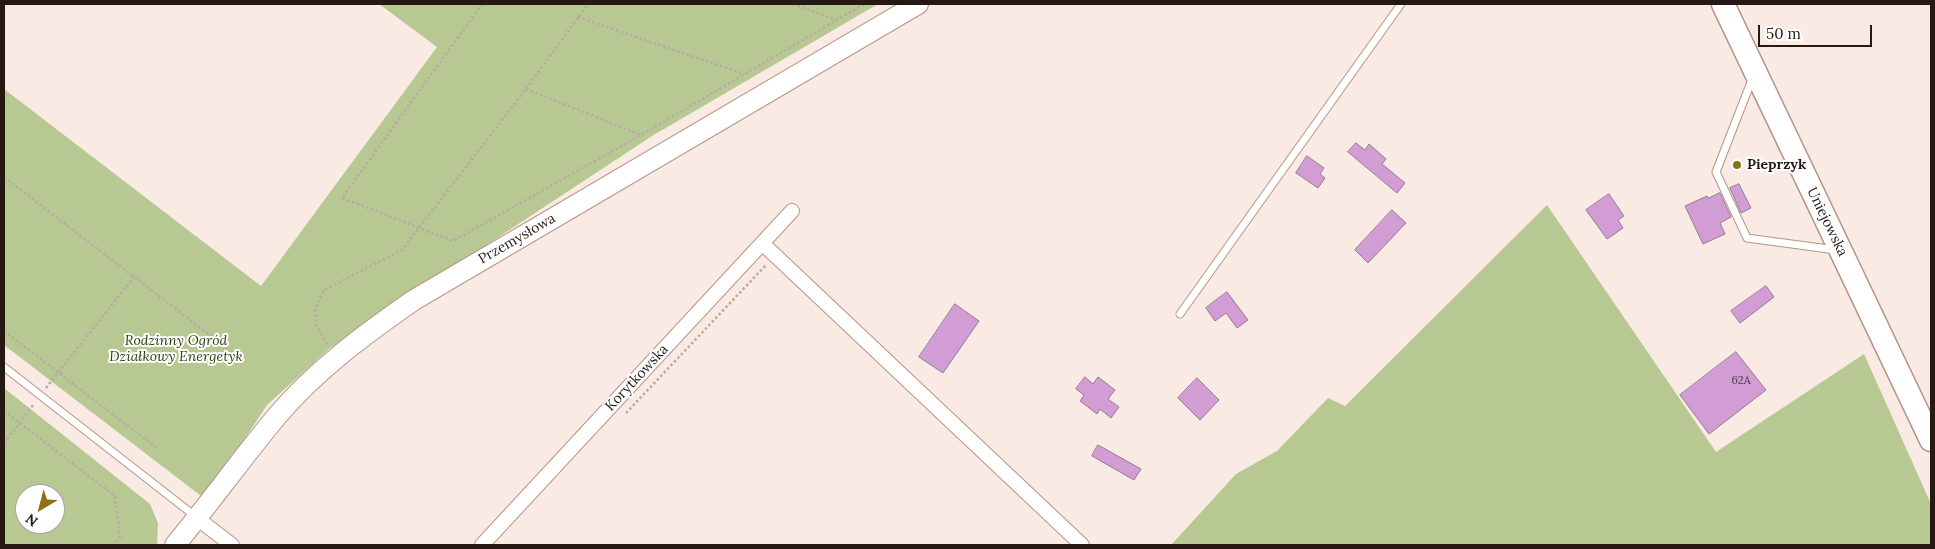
<!DOCTYPE html>
<html>
<head>
<meta charset="utf-8">
<style>
	body { margin:0 }
	#map { position:relative; width:1935px; height:549px; overflow:hidden; background:#faeae4; font-family:Lora,serif }
	canvas { display:block }
	.frame { position:absolute; inset:0; border:5px solid #261913; pointer-events:none }
	.north { position:absolute; left:15px; top:484px; width:50px; height:50px; box-sizing:border-box; background:#fff; border:1px solid #a8a3a1; border-radius:50%; rotate:217deg; font-size:14px; font-weight:700; line-height:20px; text-align:center; color:#261913 }
	.north::after { content:''; display:block; margin:auto; width:18px; height:22px; background:#916e14; clip-path:polygon(50% 0,100% 100%,50% 72%,0 100%) }
	.scale { position:absolute; left:1758px; top:25px; width:114px; height:22px; box-sizing:border-box; border:2px solid #261913; border-top:0; padding-left:6px; font-size:15px; line-height:18px; white-space:nowrap; color:#261913; -webkit-text-stroke:4px #fff; paint-order:stroke }
</style>
</head>
<body>
<div id="map">
<canvas width="1935" height="549"></canvas>
<div class="frame"></div>
<div class="north">N</div>
<div class="scale">50 m</div>
</div>
<script>
const ctx = document.querySelector('canvas').getContext('2d');
ctx.lineJoin = 'round';
function fill(path, color) { ctx.fillStyle = color; ctx.fill(path, 'evenodd'); }
function trace(path, color, width, dash) { ctx.strokeStyle = color; ctx.lineWidth = width; ctx.lineCap = dash ? 'butt' : 'round'; ctx.setLineDash(dash || []); ctx.stroke(path); }
function write(font, color, halo, rows, align = 'center') {
  ctx.font = font + ' Lora,serif'; ctx.lineWidth = 4; ctx.setLineDash([]); ctx.textBaseline = 'middle'; ctx.strokeStyle = halo; ctx.fillStyle = color; for (const [text, x, y, turn = 0] of rows) {
    ctx.save(); ctx.translate(x, y); ctx.rotate((+turn || 0) * Math.PI / 180); ctx.textAlign = isNaN(turn) ? turn : align; if (halo) ctx.strokeText(text, 0, 0); ctx.fillText(text, 0, 0); ctx.restore();
  }
}
fill(new Path2D(`
	M379 4H878L652 136 330 348 267 405 205 499 4 345V89L261 286 437 47Z
	M1547 205 1716 452 1864 354 1931 504V545H1171L1236 474 1277 451 1328 398 1345 406Z
	M4 388 150 504 158 523 157 545H4ZM25 494H55V524H25Z`), '#b8c893');
const building = new Path2D(`
	M1356 143 1365 150 1369 144 1386 159 1382 164 1405 183 1397 193 1348 152Z
	M1307 156 1324 168 1320 174 1325 178 1318 188 1296 173Z
	M1739 184 1751 208 1741 213 1730 188Z
	M1720 193 1731 217 1720 223 1725 234 1703 244 1685 206 1707 196 1708 198Z
	M1609 194 1624 216 1618 220 1623 228 1607 239 1586 210Z
	M1392 210 1406 223 1368 263 1355 250Z
	M1766 286 1774 297 1740 323 1731 311Z
	M1227 292 1248 320 1237 328 1226 313 1215 321 1206 308Z
	M955 304 979 321 943 373 919 357Z
	M1736 352 1766 390 1709 434 1680 395Z
	M1085 377 1093 384 1098 377 1115 390 1108 399 1119 407 1111 418 1100 409 1097 414 1080 401 1084 395 1076 389Z
	M1197 378 1219 400 1200 420 1178 398Z
	M1098 445 1141 469 1134 480 1092 456Z`);
fill(building, '#d29dd4');
trace(building, '#947a94', 1);
const service = new Path2D(`
	M1753 77 1716 172 1747 238 1836 250
	M1180 314 1401 4
	M4 367 195 516`);
const minor = new Path2D(`
	M762 243 1082 545
	M198 519 232 545
	M482 545 792 211`);
const secondary = new Path2D(`
	M175 545C210 503 242 458 277 416 316 370 365 334 414 300L918 4`);
const primary = new Path2D(`
	M1723 4 1931 440`);
trace(service, '#b99486', 9);
trace(minor, '#b99486', 16);
trace(secondary, '#b99486', 22);
trace(primary, '#b99486', 25);
trace(new Path2D(`
	M482 4 342 198 453 241 641 135 864 4
	M793 4 836 20
	M578 17 744 74
	M526 89 641 135
	M4 177 237 356
	M4 331 158 449
	M327 344 316 324 315 309 324 290 402 250 526 89 588 4
	M46 388 134 277
	M4 411 115 496 120 537 113 545
	M626 413 766 265
	M4 443 34 404`), '#b9aaa4', 2.5, [2.5, 2.5]);
trace(service, '#fff', 7);
trace(minor, '#fff', 14);
trace(secondary, '#fff', 20);
trace(primary, '#fff', 22);
for (const [x, y, r, color] of [
	[1737,165,5,"#916e14"]
]) { const dot = new Path2D(); dot.arc(x, y, r, 0, 2 * Math.PI); ctx.fillStyle = color; ctx.fill(dot); trace(dot, '#fff', 2); }
write('11px', '#513a43', null, [
	["62A",1741,381]
]);
write('bold 14px', '#261913', '#fff', [
	["Pieprzyk",1747,165]
], 'left');
write('14px', '#261913', '#fff', [
	["Uniejowska",1827,222,64],
	["Przemysłowa",517,239,-30],
	["Korytkowska",637,378,-47]
]);
write('italic 14px', '#34400a', '#fff', [
	["Rodzinny Ogród",176,341],
	["Działkowy Energetyk",176,357]
]);
</script>
</body>
</html>
